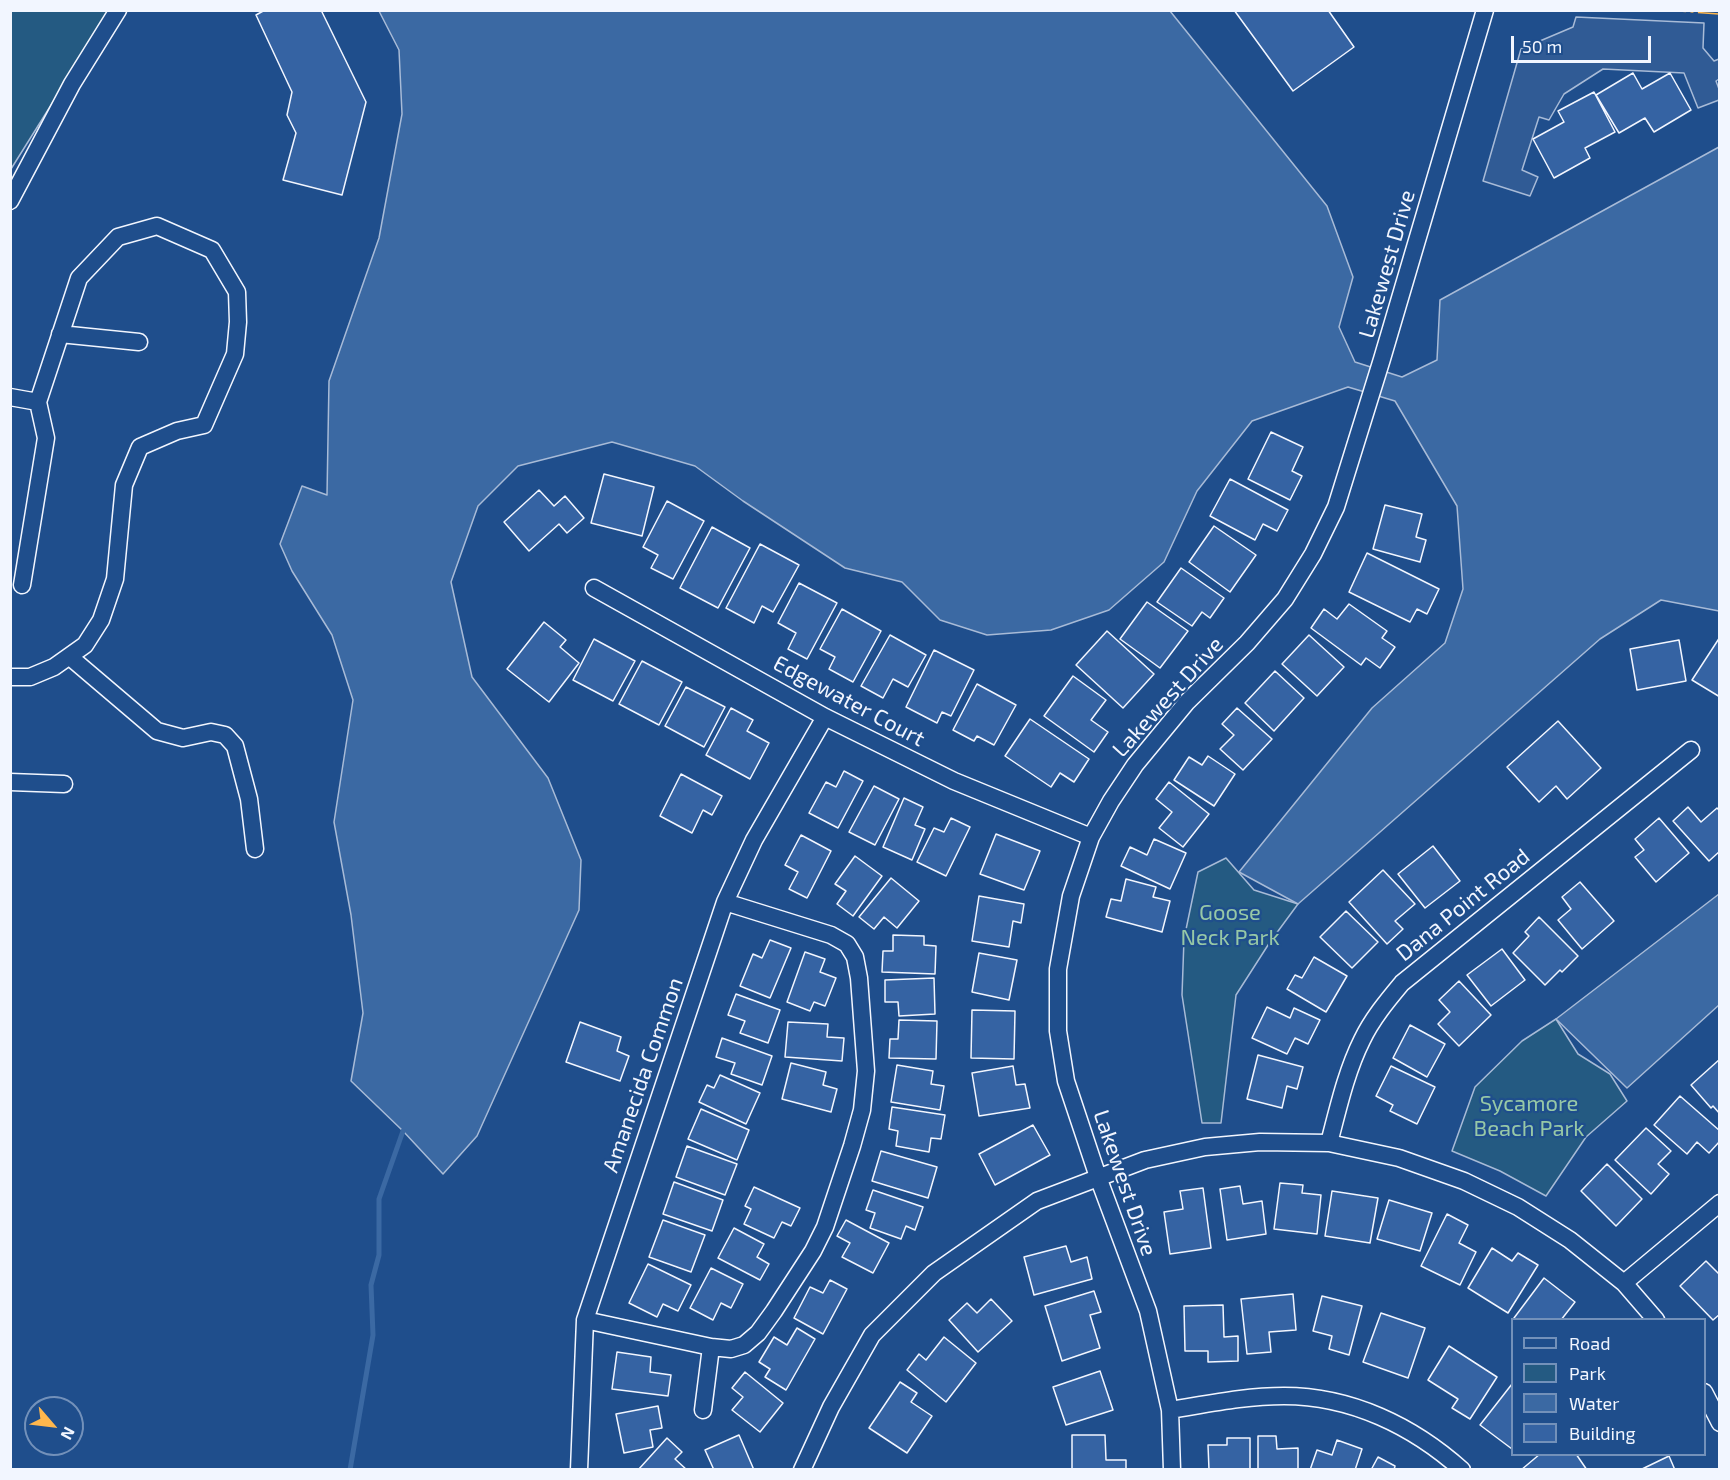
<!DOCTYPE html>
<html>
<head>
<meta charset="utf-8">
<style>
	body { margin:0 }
	#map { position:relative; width:1730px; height:1480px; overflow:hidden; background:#1f4e8c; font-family:"Exo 2",sans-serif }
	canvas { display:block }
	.frame { position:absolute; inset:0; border:12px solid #f2f6ff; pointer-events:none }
	.legend { position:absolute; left:1511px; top:1318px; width:195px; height:138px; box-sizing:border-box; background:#1f4e8c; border:2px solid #7391ba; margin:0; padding:8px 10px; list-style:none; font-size:18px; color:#f2f6ff }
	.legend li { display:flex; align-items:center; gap:12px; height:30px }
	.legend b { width:30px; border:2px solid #7391ba }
	.north { position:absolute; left:24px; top:1396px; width:60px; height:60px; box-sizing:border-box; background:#1f4e8c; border:2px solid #7391ba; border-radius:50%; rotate:118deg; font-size:16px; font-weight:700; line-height:24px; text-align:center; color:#f2f6ff }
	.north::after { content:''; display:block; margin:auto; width:21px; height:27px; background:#ffb74d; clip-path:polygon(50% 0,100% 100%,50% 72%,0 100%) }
	.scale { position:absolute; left:1511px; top:36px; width:140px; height:27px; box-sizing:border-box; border:3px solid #f2f6ff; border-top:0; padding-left:8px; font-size:18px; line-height:21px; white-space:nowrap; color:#f2f6ff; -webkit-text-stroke:4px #1f4e8c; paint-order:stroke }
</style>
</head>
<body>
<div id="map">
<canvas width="1730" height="1480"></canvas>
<div class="frame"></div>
<ul class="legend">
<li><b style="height:8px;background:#1f4e8c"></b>Road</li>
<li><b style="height:16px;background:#245a82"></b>Park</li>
<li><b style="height:16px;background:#3b69a3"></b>Water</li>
<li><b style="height:16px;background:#3563a3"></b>Building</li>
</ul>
<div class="north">N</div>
<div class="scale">50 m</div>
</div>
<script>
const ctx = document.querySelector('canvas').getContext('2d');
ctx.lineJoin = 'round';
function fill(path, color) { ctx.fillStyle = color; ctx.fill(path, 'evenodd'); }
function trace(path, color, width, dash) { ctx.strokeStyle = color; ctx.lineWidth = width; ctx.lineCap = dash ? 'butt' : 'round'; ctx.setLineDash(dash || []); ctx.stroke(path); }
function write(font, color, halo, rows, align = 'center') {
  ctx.font = font + ' "Exo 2",sans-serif'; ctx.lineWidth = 4.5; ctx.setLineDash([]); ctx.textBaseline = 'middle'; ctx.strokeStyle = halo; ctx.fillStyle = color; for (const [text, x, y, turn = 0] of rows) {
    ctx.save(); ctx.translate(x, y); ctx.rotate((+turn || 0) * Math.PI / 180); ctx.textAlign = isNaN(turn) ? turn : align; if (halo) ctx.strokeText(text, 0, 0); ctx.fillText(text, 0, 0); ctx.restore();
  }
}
const green = new Path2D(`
	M11 11H110L11 169Z
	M1226 858 1254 890 1298 904 1270 942 1236 995 1221 1123H1202L1182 995 1184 939 1198 872Z
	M1556 1019 1578 1054 1610 1074 1627 1101 1586 1137 1546 1196 1500 1171 1452 1151 1475 1087 1522 1041Z`);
fill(green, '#245a82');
trace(green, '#a8bbd7', 1.5);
const parking = new Path2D(`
	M1576 17 1704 23 1703 48 1714 61 1719 59V79L1716 81 1719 89V100L1698 108 1684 73 1603 69 1564 94 1549 120 1539 117 1522 170 1538 177 1530 196 1483 181 1521 49 1573 27Z`);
fill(parking, '#305b95');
trace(parking, '#a8bbd7', 1.5);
const water = new Path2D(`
	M379 11H1170L1327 206 1353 277 1339 327 1355 362 1402 377 1437 360 1440 300 1719 147V611L1661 600 1600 639 1298 904 1239 872 1372 708 1445 643 1463 589 1457 506 1395 401 1348 387 1252 421 1197 491 1164 562 1109 610 1051 630 987 635 940 620 902 582 845 568 743 501 695 466 612 442 518 466 478 506 451 582 472 677 548 778 581 860 579 910 477 1136 443 1174 403 1131 351 1081 363 1013 351 915 334 822 353 700 332 635 292 571 280 544 302 486 327 495 329 381 379 238 402 114 399 50Z
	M1719 894V1005L1627 1088 1556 1019Z`);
fill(water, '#3b69a3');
trace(water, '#a8bbd7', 1.5);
trace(new Path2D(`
	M350 1470 373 1335 371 1285 379 1255V1199L403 1131`), '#3b69a3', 5);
const building = new Path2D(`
	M265 10H321L366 102 342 195 283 180 296 133 287 115 292 92 256 15Z
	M1234 10H1328L1354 47 1293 91Z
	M1633 73 1642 89 1670 73 1691 110 1654 132 1645 118 1619 133 1596 95Z
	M1594 92 1615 132 1585 148 1590 158 1554 178 1533 139 1564 122 1558 111Z
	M1271 432 1303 447 1292 471 1302 476 1290 500 1248 479Z
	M604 474 654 487 642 536 591 523Z
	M1230 479 1288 510 1277 531 1263 524 1255 540 1210 516Z
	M539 490 554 506 565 496 584 518 567 533 559 524 529 551 504 522Z
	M667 501 704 521 673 579 651 568 658 555 643 547Z
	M1385 505 1422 514 1416 537 1426 540 1420 562 1373 549Z
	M1214 526 1256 555 1230 592 1189 562Z
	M712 527 750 548 718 608 680 588Z
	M760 544 799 565 773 612 762 606 754 623 726 608Z
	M1367 553 1439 589 1427 614 1417 609 1410 622 1349 592Z
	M1181 568 1224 598 1210 618 1202 612 1192 626 1157 602Z
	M799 583 837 603 807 659 788 649 796 633 778 623Z
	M1147 602 1188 631 1160 668 1120 639Z
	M1349 604 1387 631 1382 638 1395 647 1380 668 1366 658 1361 665 1311 628 1324 609 1337 619Z
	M842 609 881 631 853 682 829 669 835 657 820 649Z
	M544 622 566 640 560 647 579 663 549 702 507 669Z
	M1107 631 1154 674 1123 708 1076 665Z
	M890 635 926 655 908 687 893 679 883 698 861 686Z
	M1309 635 1344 667 1317 696 1282 664Z
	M1720 637V697L1692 680Z
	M594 639 635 661 613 701 573 680Z
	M1679 640 1686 681 1637 690 1630 649Z
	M934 650 974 670 951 716 942 712 937 723 906 707Z
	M642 661 682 682 659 725 619 704Z
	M1275 671 1304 698 1274 731 1245 703Z
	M1073 676 1106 700 1091 720 1108 732 1094 752 1044 716Z
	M977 684 1016 705 994 745 977 736 974 741 953 730Z
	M686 687 725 707 704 747 665 726Z
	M731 708 753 720 747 731 769 743 750 779 706 755Z
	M1237 708 1272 739 1243 770 1220 749 1234 735 1222 724Z
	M1030 719 1089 759 1074 782 1060 773 1051 787 1005 756Z
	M1558 721 1601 768 1567 799 1556 786 1539 802 1507 767Z
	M1208 756 1235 774 1214 806 1174 780 1189 757 1202 765Z
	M844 771 863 781 838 828 809 813 826 782 836 787Z
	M681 774 722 796 712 815 703 810 692 833 660 816Z
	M1169 782 1209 814 1183 847 1159 828 1172 812 1156 799Z
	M874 786 899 799 875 845 849 832Z
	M904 798 923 807 915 825 925 829 912 860 883 847Z
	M1688 807 1701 822 1717 808 1720 811V851L1709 861 1673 821Z
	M951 818 970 827 946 876 917 862 934 828 944 832Z
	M1659 818 1689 853 1656 882 1635 857 1644 850 1635 839Z
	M996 834 1040 851 1024 890 980 874Z
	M801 835 831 851 807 898 789 889 798 872 785 865Z
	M1154 839 1186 853 1170 889 1121 866 1130 847 1147 855Z
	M1433 846 1460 881 1425 908 1398 874Z
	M855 856 882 876 853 916 837 904 846 891 835 884Z
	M1383 870 1415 904 1395 921 1403 929 1387 944 1349 902Z
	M891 878 919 901 897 928 884 917 874 929 859 917Z
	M1126 879 1156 887 1153 897 1170 901 1162 932 1106 917 1111 899 1121 901Z
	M1580 882 1614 921 1582 949 1558 920 1571 909 1562 897Z
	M979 896 1024 904 1021 923 1013 921 1009 947 972 941Z
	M1346 911 1378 942 1352 968 1320 937Z
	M1539 917 1578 956 1562 972 1560 970 1545 985 1513 953 1529 936 1525 932Z
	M893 935 924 936V945L936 946 935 974 882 972 883 951H893Z
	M770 940 791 948 770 998 740 986 753 954 762 958Z
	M1502 949 1525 980 1491 1006 1467 975Z
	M805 952 825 959 820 972 836 978 825 1006 814 1002 810 1011 787 1002Z
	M979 953 1017 960 1009 1000 972 992Z
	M1314 957 1347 976 1326 1012 1287 989 1295 975 1302 978Z
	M934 978 935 1014 899 1016 898 1002H885V980Z
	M1459 981 1491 1015 1459 1046 1438 1024 1450 1012 1439 1000Z
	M736 994 780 1010 768 1043 740 1033 745 1021 728 1015Z
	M1267 1007 1290 1018 1294 1008 1320 1020 1308 1044 1295 1038 1287 1054 1252 1038Z
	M972 1010 1015 1011 1014 1059 971 1058Z
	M899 1020 937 1021 936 1059 889 1058 890 1039H898Z
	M580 1022 621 1037 617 1051 629 1056 620 1081 566 1062Z
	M788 1022 828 1024 827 1037 844 1038 842 1061 785 1057Z
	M1410 1025 1445 1044 1427 1077 1393 1058Z
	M722 1038 772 1056 762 1085 731 1074 735 1063 716 1057Z
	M1258 1055 1303 1067 1297 1089 1287 1086 1282 1108 1247 1099Z
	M1720 1059V1114L1713 1106 1711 1108 1691 1085Z
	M791 1063 826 1072 823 1085 837 1089 831 1112 782 1099Z
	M897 1065 933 1071 931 1084 944 1086 940 1110 891 1102Z
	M1013 1066 1016 1085 1025 1084 1030 1108 979 1116 972 1073Z
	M1391 1066 1435 1087 1417 1124 1390 1111 1393 1105 1376 1096Z
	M720 1075 760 1093 746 1124 699 1102 707 1085 714 1088Z
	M1680 1096 1720 1131V1141L1709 1153 1697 1142 1687 1154 1654 1125Z
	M892 1107 945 1115 941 1139 931 1138 929 1152 896 1146 898 1131 889 1129Z
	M701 1109 749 1130 737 1160 688 1139Z
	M1033 1125 1050 1155 995 1185 979 1154Z
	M1646 1128 1671 1151 1658 1164 1669 1174 1651 1194 1615 1160Z
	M687 1146 737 1164 725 1195 676 1177Z
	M881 1151 937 1167 928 1198 872 1181Z
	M1607 1164 1642 1199 1616 1226 1581 1191Z
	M674 1182 723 1200 712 1231 663 1214Z
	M1280 1183 1303 1185 1302 1193 1321 1195 1317 1234 1274 1229Z
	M1240 1186 1243 1204 1262 1201 1266 1234 1227 1240 1220 1189Z
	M754 1187 800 1208 791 1226 782 1222 774 1238 744 1224 751 1209 745 1206Z
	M1203 1188 1211 1248 1170 1254 1164 1212 1183 1209 1180 1191Z
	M873 1190 923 1207 915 1230 906 1226 901 1239 870 1228 875 1213 866 1210Z
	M1332 1191 1378 1198 1370 1243 1325 1236Z
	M1389 1200 1432 1213 1420 1251 1377 1239Z
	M1447 1214 1468 1225 1459 1243 1476 1252 1460 1285 1421 1266Z
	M663 1220 705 1235 691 1272 649 1257Z
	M846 1220 889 1243 873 1273 842 1257 850 1243 837 1236Z
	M734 1228 764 1244 757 1257 769 1264 760 1280 718 1258Z
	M1066 1246 1071 1262 1087 1257 1092 1279 1034 1295 1024 1257Z
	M1492 1248 1512 1261 1518 1253 1538 1265 1508 1313 1468 1288Z
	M1706 1261 1720 1275V1314L1713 1320 1680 1286Z
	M648 1264 691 1285 678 1311 663 1304 657 1317 629 1303Z
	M711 1268 743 1284 731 1308 721 1303 713 1320 690 1308Z
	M1544 1278 1575 1302 1561 1320H1516L1514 1318Z
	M830 1280 847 1289 823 1334 794 1318 810 1287 823 1293Z
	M1094 1291 1101 1312 1090 1315 1100 1348 1062 1361 1045 1306Z
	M1293 1294 1296 1330 1269 1332 1271 1352 1247 1354 1241 1299Z
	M1322 1296 1362 1306 1349 1355 1329 1349 1332 1336 1313 1331Z
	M991 1299 1012 1321 978 1352 949 1320 967 1303 977 1313Z
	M1223 1305 1224 1337 1238 1336V1361L1208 1362V1351H1185L1184 1306Z
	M1381 1313 1425 1328 1408 1378 1363 1362Z
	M797 1328 815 1339 786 1390 765 1377 770 1369 759 1362 774 1337 787 1345Z
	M944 1337 976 1363 946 1402 907 1370 919 1354 926 1360Z
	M1449 1346 1497 1377 1470 1419 1452 1408 1458 1399 1428 1380Z
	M617 1352 651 1357 650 1372 671 1375 668 1396 612 1389Z
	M1100 1371 1113 1410 1066 1425 1053 1387Z
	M745 1372 783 1403 760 1432 732 1410 743 1397 732 1388Z
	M900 1382 917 1393 911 1402 932 1416 907 1453 869 1428Z
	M1512 1384V1449L1480 1425Z
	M658 1406 662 1428 650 1430 653 1447 624 1453 616 1414Z
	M739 1435 754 1470H714L705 1450Z
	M1072 1435H1105L1106 1460H1126V1470H1072Z
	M1258 1436H1276L1277 1449 1298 1448V1470H1258Z
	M667 1438 682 1452 675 1459 687 1470H638Z
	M1227 1438H1250V1470H1209L1208 1445H1227Z
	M1337 1440 1362 1449 1355 1470H1310L1317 1450 1332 1455Z
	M1540 1454H1576L1587 1470H1521Z
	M1669 1456 1675 1470H1640Z
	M1378 1457 1395 1466 1394 1470H1371Z`);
fill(building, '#3563a3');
trace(building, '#f2f6ff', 1.5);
const street = new Path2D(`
	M10 201 72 84 118 10
	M60 334 139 342
	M10 397 38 402
	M22 585 46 438 38 402
	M594 588 825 717 954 781 1091 837
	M70 657 157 731 183 738 211 732 225 735 235 746 249 799 255 849
	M10 677H30L54 667 85 645 101 620 115 579 124 485 140 447 177 431 204 425 235 354 238 322 237 292 212 250 157 226 118 237 79 278 38 402
	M10 782 64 784
	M1329 1143C1338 1109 1346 1072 1362 1040 1372 1019 1387 1001 1402 983L1691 750
	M1624 1283 1720 1203
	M585 1320 711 1347 731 1349 744 1345 758 1333 774 1311 813 1251 825 1227 852 1146 862 1110 866 1071 859 978 855 957 847 944 831 935 725 902
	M1704 1392 1720 1423
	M703 1410 711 1347
	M1170 1410C1208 1404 1245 1396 1284 1396 1351 1396 1413 1426 1462 1470
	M579 1470 585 1320 725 902 754 840 825 717
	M802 1470 831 1407 872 1335 934 1273 1037 1201 1145 1160 1205 1147 1260 1142 1329 1143 1399 1158 1464 1181 1518 1207 1570 1240 1624 1283 1656 1320
	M1172 1470 1170 1410 1148 1311 1098 1177 1066 1081 1058 1031V969L1071 896 1091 837 1111 801 1135 765 1187 702 1247 643 1285 599 1313 554 1336 507 1382 359 1485 10`);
trace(street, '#f2f6ff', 19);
trace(street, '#1f4e8c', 16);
trace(new Path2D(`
	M1665 10 1720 14`), '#ffb74d', 1.5, [21, 4.5, 3, 4.5]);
write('22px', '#f2f6ff', '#1f4e8c', [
	["Lakewest Drive",1387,264,-74],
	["Lakewest Drive",1168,697,-48],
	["Edgewater Court",849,701,28],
	["Dana Point Road",1463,905,-39],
	["Amanecida Common",643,1075,-71],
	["Lakewest Drive",1125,1183,71]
]);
write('22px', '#97c8a6', '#1f4e8c', [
	["Goose",1230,913],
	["Neck Park",1230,938],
	["Sycamore",1529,1104],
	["Beach Park",1529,1129]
]);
</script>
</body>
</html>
